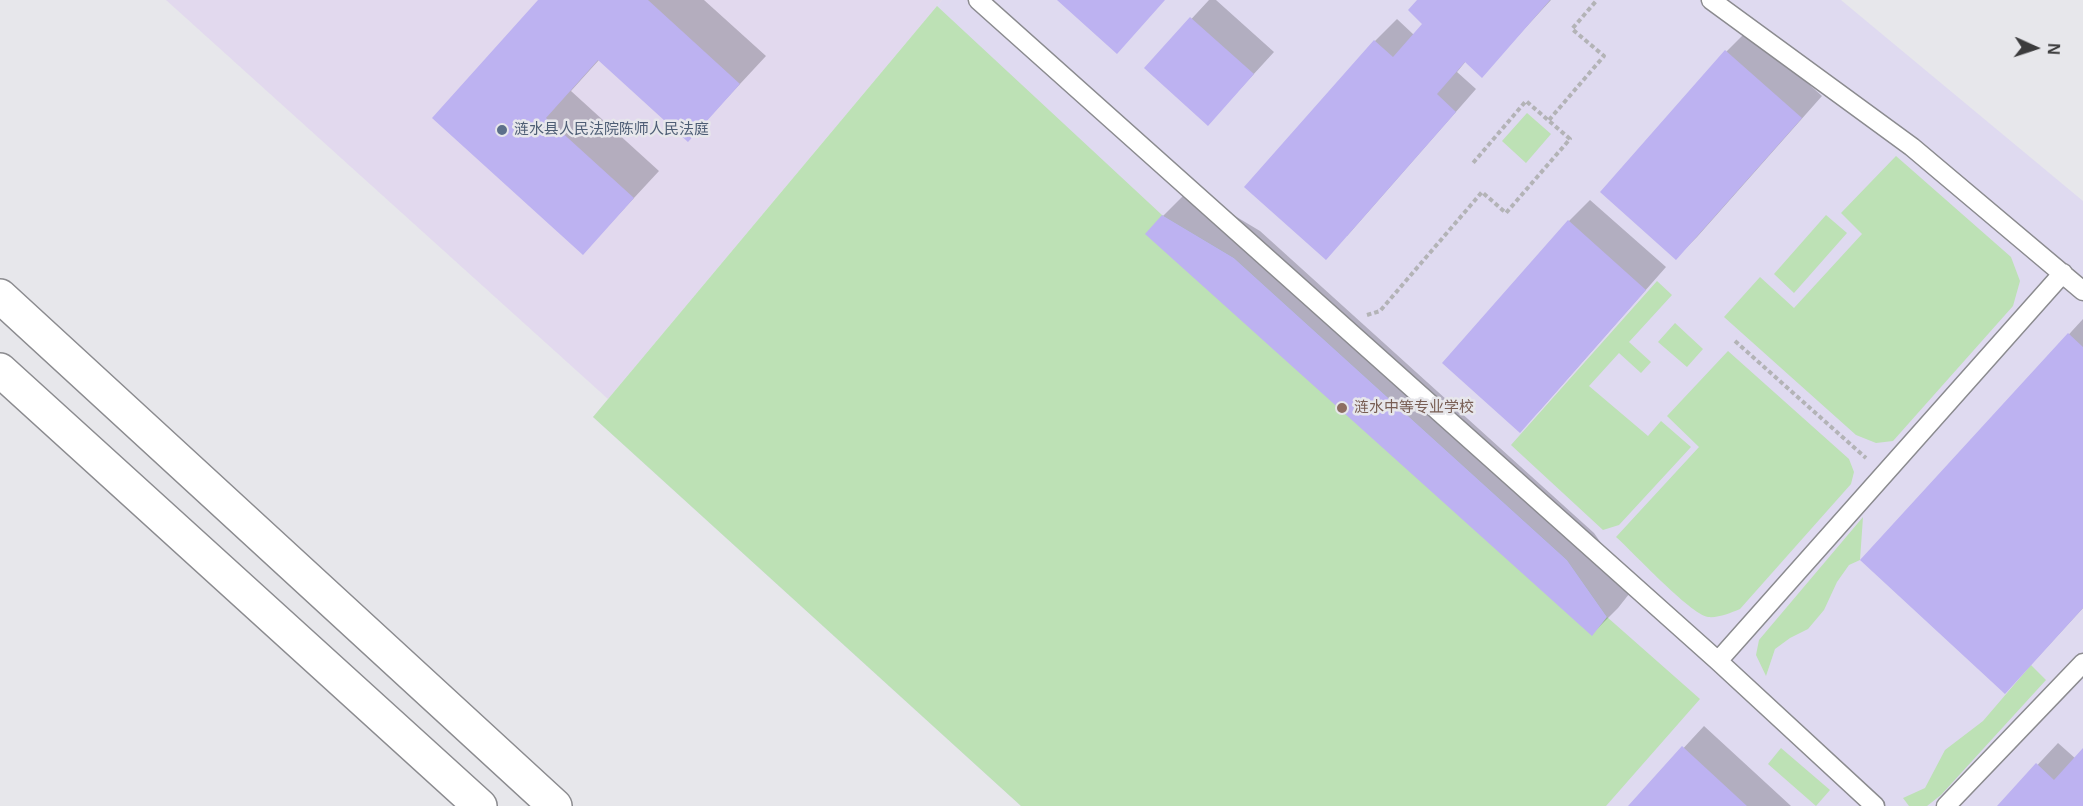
<!DOCTYPE html>
<html>
<head>
<meta charset="utf-8">
<style>
	body { margin:0 }
	#map { position:relative; width:2083px; height:806px; overflow:hidden; background:#e7e7eb; font-family:Arial,sans-serif }
	canvas { display:block }
	.north { position:absolute; left:2005px; top:18px; width:60px; height:60px; -webkit-text-stroke:4px #e7e7eb; paint-order:stroke; rotate:93deg; font-size:16px; font-weight:700; line-height:24px; text-align:center; color:#3b3b3c }
	.north::after { content:''; display:block; margin:auto; width:21px; height:27px; background:#3b3b3c; clip-path:polygon(50% 0,100% 100%,50% 72%,0 100%) }
</style>
</head>
<body>
<div id="map">
<canvas width="2083" height="806"></canvas>
<div class="north">N</div>
</div>
<script>
const ctx = document.querySelector('canvas').getContext('2d');
ctx.lineJoin = 'round';
function fill(path, color) { ctx.fillStyle = color; ctx.fill(path, 'evenodd'); }
function trace(path, color, width, dash) { ctx.strokeStyle = color; ctx.lineWidth = width; ctx.lineCap = dash ? 'butt' : 'round'; ctx.setLineDash(dash || []); ctx.stroke(path); }
function write(font, color, halo, rows, align = 'center') {
  ctx.font = font + ' Arial,"Noto Sans SC",sans-serif'; ctx.lineWidth = 5; ctx.setLineDash([]); ctx.textBaseline = 'middle'; ctx.strokeStyle = halo; ctx.fillStyle = color; for (const [text, x, y, turn = 0] of rows) {
    ctx.save(); ctx.translate(x, y); ctx.rotate((+turn || 0) * Math.PI / 180); ctx.textAlign = isNaN(turn) ? turn : align; if (halo) ctx.strokeText(text, 0, 0); ctx.fillText(text, 0, 0); ctx.restore();
  }
}
fill(new Path2D(`
	M166 0H942L608 399Z`), '#e2d9ee');
fill(new Path2D(`
	M942 0H1841L2083 201V806H1021L593 417Z`), '#dfdaf0');
fill(new Path2D(`
	M937 6 1162 215 1234 258 1567 560 1607 617 1700 699 1606 806H1021L593 417Z
	M1527 113 1551 134 1526 163 1502 141Z
	M1896 156 2011 257 2020 281 2013 306 1893 441 1876 443 1856 435 1724 317 1760 277 1794 308 1862 234 1841 213Z
	M1826 215 1847 233 1794 293 1774 274Z
	M1657 281 1672 295 1629 342 1651 362 1641 373 1619 353 1589 386 1648 436 1661 421 1691 447 1619 525 1603 530 1511 445Z
	M1675 323 1703 349 1687 367 1658 342Z
	M1728 351 1849 459 1854 472 1851 484 1740 609C1730 613 1719 618 1708 617 1690 614 1633 552 1616 537L1699 447 1667 416Z
	M1863 517 1860 560 1849 565 1837 582 1824 610 1808 629 1790 638 1775 649 1766 676 1756 655 1759 640Z
	M2031 665 2046 680 1941 795 1927 806H1909L1903 798 1925 788 1945 750 1983 721Z
	M1781 748 1830 790 1816 806 1768 764Z`), '#bde1b5');
fill(new Path2D(`
	M540 0H704L766 56 688 140 599 60 571 91 659 171 583 253 434 118Z
	M1209 0H1216L1274 52 1208 124 1146 68Z
	M1419 0H1551L1482 75 1466 61 1457 72 1476 89 1347 236 1246 187 1375 41 1397 19 1414 35 1424 23Z
	M1748 30 1822 96 1697 237 1676 258 1602 192 1727 51Z
	M1190 189 1260 231 1594 533 1633 589 1618 608 1592 634 1163 216Z
	M1590 200 1666 267 1541 409 1520 430 1444 363 1569 221Z
	M2083 319V608L2026 670 1862 560Z
	M1704 726 1791 806H1630Z
	M2058 743 2076 759 2083 751V806H1999Z`), '#0003');
fill(new Path2D(`
	M538 0H648L740 84 688 142 598 60 546 118 634 198 583 255 432 118Z
	M1057 0H1165L1117 54Z
	M1417 0H1550L1482 78 1465 62 1437 94 1456 112 1326 260 1244 187 1374 40 1393 57 1422 24 1408 10Z
	M1190 17 1254 74 1208 126 1144 68Z
	M1725 50 1802 118 1676 260 1600 192Z
	M1162 215 1234 258 1567 560 1607 617 1592 636 1145 234Z
	M1568 220 1646 290 1520 433 1442 363Z
	M2068 333 2083 347V608L2005 694 1860 560Z
	M1682 746 1747 806H1628Z
	M2083 748V806H1997L2036 763 2054 780Z`), '#bdb2f1');
const lane = new Path2D(`
	M978 0 1718 661 1875 806
	M1711 0 1912 147 2083 291
	M1718 661 2063 273
	M1946 806 2083 663`);
const secondary = new Path2D(`
	M0 296 555 806
	M0 370 480 806`);
trace(lane, '#8b8b8f', 21);
trace(secondary, '#8b8b8f', 36);
trace(new Path2D(`
	M1549 120 1604 56 1572 29 1597 0
	M1367 315 1380 311 1482 192 1506 213 1570 139 1526 101 1473 163
	M1735 341 1866 458`), '#b3b3b6', 4, [4.5, 3]);
trace(lane, '#fff', 18);
trace(secondary, '#fff', 33);
for (const [x, y, r, color] of [
	[502,130,6,"#5c6f8a"],
	[1342,408,6,"#8d6e63"]
]) { const dot = new Path2D(); dot.arc(x, y, r, 0, 2 * Math.PI); ctx.fillStyle = color; ctx.fill(dot); trace(dot, '#e7e7eb', 2); }
write('15px', '#4e5e75', '#e7e7eb', [
	["涟水县人民法院陈师人民法庭",514,130]
], 'left');
write('15px', '#785e54', '#e7e7eb', [
	["涟水中等专业学校",1354,408]
], 'left');
</script>
</body>
</html>
